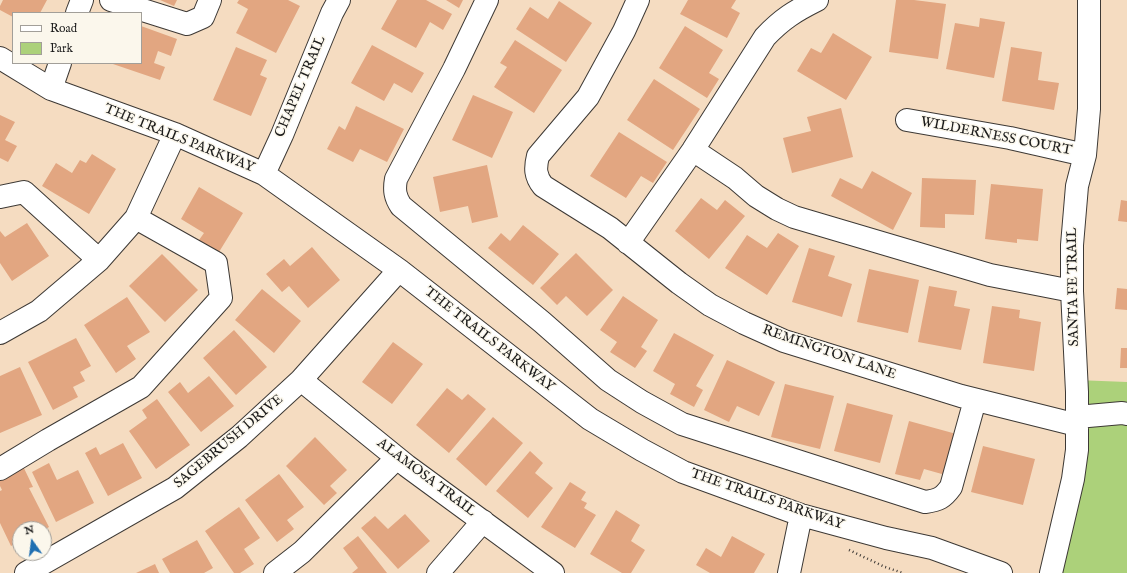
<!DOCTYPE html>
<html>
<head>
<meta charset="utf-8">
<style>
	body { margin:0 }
	#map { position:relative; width:1127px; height:573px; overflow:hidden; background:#f5dcc1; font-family:"IM FELL English",serif }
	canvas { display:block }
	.legend { position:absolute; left:12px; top:12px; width:130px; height:52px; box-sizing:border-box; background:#fbf7ec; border:1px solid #a29f99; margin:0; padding:5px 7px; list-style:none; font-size:12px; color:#1c1c1c }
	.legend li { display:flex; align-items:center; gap:8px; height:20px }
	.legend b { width:20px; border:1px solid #a29f99 }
	.north { position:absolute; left:12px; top:521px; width:40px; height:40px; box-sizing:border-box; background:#fbf7ec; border:1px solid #a29f99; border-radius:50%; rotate:346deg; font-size:11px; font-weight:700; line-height:16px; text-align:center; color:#1c1c1c }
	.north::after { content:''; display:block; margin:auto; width:14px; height:18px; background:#1f6fb2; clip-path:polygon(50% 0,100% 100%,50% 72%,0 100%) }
</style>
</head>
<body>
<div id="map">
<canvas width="1127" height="573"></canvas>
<ul class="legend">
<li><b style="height:5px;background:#fff"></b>Road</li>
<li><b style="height:11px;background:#acd17a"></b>Park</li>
</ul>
<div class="north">N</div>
</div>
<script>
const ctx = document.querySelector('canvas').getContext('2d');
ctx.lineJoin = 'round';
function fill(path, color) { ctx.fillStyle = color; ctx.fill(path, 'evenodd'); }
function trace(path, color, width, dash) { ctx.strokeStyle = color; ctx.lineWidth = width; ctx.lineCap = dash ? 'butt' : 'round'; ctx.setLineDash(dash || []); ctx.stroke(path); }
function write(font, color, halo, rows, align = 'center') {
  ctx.font = font + ' "IM FELL English",serif'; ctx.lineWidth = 3; ctx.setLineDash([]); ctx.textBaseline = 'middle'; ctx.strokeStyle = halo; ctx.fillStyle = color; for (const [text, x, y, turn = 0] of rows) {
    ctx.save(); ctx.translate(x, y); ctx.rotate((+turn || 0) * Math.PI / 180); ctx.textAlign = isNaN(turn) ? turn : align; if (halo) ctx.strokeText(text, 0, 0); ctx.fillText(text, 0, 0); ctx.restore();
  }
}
fill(new Path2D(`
	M1076 380 1127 382V573H1051Z`), '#acd17a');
fill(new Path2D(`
	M3 0H47L40 13H13V17L0 10V6Z
	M160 0H177L174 6Z
	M239 0H288L300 6 276 53 236 33 248 9 237 3Z
	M397 0H426L452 14 443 30 430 22 416 48 381 29Z
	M446 0H463L459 8Z
	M688 0H736L731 8 740 13 727 38 680 14Z
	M896 0H914L946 4 938 59 889 52Z
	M559 1 592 23 566 62 516 29 530 7 548 19Z
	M980 18 1005 22 994 78 946 69 955 23 979 27Z
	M141 26 177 39 171 56 158 51 154 63 165 67 160 80 110 63H141Z
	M685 26 723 50 709 73 719 79 707 98 659 68Z
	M833 33 872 57 846 100 797 71 811 48 821 53Z
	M515 40 562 70 534 113 494 87 507 67 500 63Z
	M372 45 424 73 412 93 394 83 384 101 351 83Z
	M236 47 267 60 260 75 267 78 251 116 213 100Z
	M1011 47 1042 52 1038 80 1059 83 1054 110 1002 101Z
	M654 79 700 109 673 150 627 120Z
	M473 95 513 112 492 158 452 140Z
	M356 106 404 129 387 162 360 149 353 162 327 149 339 126 345 130Z
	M841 108 853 157 792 173 783 138 811 131 807 117Z
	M0 115 15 122 5 140 17 146 8 162 0 158Z
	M619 132 667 162 653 183 641 176 626 198 590 176Z
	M92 154 116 169 89 214 42 186 56 163 72 173 80 160 86 163Z
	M487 165 498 217 472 223 468 206 440 212 433 177Z
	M872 171 912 193 893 230 831 196 840 178 862 189Z
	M922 178 976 180 974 215 945 214V228L920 227Z
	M991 184 1043 189 1038 241 1017 239V243L985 239Z
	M199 187 243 213 219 252 199 240 204 233 181 219Z
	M701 198 717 210 725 200 745 216 709 259 675 231Z
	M1121 200 1127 201V222L1118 221Z
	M27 223 49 256 12 281 0 263V231L5 237Z
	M523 225 559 254 533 285 488 248 501 233 510 241Z
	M778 233 799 246 767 295 725 268 747 235 767 248Z
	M312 247 340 280 308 308 289 286 282 292 266 274 284 259 290 266Z
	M809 248 835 256 828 276 852 284 842 317 792 302Z
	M576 253 613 290 587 316 566 296 557 305 540 288Z
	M162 254 198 290 165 322 129 286Z
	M869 269 919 280 908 333 857 322Z
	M929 286 957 291 954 306 970 309 961 350 918 342Z
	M1117 288 1127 289V310L1115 309Z
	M262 289 301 321 274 353 235 320Z
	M623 296 658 320 641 347 647 351 635 368 610 352 617 342 600 330Z
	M127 297 150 332 127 346 136 359 116 373 84 325Z
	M992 306 1020 310 1019 318 1041 322 1034 371 983 363Z
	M234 330 267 367 236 395 203 358Z
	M674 333 714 355 696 386 703 390 694 407 670 394 675 384 653 371Z
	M76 338 91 366 80 372 85 381 73 387 78 397 53 410 28 362Z
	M393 342 423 364 392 404 362 382Z
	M1121 348H1127V368H1120Z
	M727 360 775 382 759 416 737 406 729 422 704 410Z
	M20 367 42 415 0 433V376Z
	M209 376 234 406 201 432 168 392 180 382 188 393Z
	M785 384 834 396 820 449 771 437Z
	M447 388 462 400 468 394 486 409 449 453 416 425Z
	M157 399 190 445 156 469 129 431 147 418 142 410Z
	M847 403 893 415 880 463 834 451Z
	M493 417 523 443 486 486 456 459Z
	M909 421 960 435 949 476 924 469 920 480 895 474Z
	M315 437 347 470 330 486 337 493 324 505 286 466Z
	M123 443 142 478 108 496 85 453 96 447 100 455Z
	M983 446 1035 459 1023 505 971 492Z
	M530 451 543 463 535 473 553 488 528 518 496 491Z
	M21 462 33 487 29 488 49 527 44 530 20 529V541L11 546 0 523V491L2 490 0 486V472Z
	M49 463 57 480 78 470 94 503 56 522 32 472Z
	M279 474 304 507 287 520 294 529 277 542 245 500Z
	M570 482 586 492 581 500 587 503 584 508 596 515 575 548 541 527Z
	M239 507 260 538 244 549 254 564 240 573H234L205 531Z
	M616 510 640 525 631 541 645 550 631 573H622L590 554Z
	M405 514 430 541 398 569 361 528 375 516 388 529Z
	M358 536 387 573H352L358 568 343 548Z
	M732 536 765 554 754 573H710L696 565 706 548 721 557Z
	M197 540 213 568 204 573H170L162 559Z
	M155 564 159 573H136Z`), '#e2a681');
const minor = new Path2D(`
	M111 0 187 24 203 17 210 0
	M487 0 454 69 396 179C394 190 395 197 401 206L542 322 608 380 642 402 682 424 925 502C939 500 943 498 951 487L975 400
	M638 0 624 31 588 97 538 156C535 168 535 176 543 186L610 228 679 283 710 305 744 323 784 341 961 396 1077 425
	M77 13 82 0
	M0 58 51 89 175 134 264 174 399 270 590 419 642 450 683 472 801 515 886 538 932 548 1001 573
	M51 89 60 63
	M907 120 1010 138 1085 155
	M693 150 735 178 756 196 777 209 794 217 990 275 1072 291
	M264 174 282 135 332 13 339 0
	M0 197 24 192 99 260
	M628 243 693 150 765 37C782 19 795 11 817 0
	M0 333 39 311 99 260 136 218 175 134
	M301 380 407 466 553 573
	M1077 417 1122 413 1127 414
	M0 469 48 440 141 387 221 298 216 263 136 218
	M26 573 175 488 239 437 301 380 399 270
	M275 573 302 552 397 458
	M438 573 483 521
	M789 573 801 515
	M1051 573 1073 479 1077 450V392L1072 291V245L1077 186 1085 155 1089 109V0`);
trace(minor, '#3d3935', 24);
trace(new Path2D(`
	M849 550 885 567 903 573`), '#3d3935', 2.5, [1, 3]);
trace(minor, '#fff', 22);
write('14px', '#1c1c1c', '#fbf7ec', [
	["CHAPEL TRAIL",301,87,-67],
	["WILDERNESS COURT",996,137,11],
	["THE TRAILS PARKWAY",179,139,22],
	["SANTA FE TRAIL",1074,287,-91],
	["THE TRAILS PARKWAY",489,340,38],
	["REMINGTON LANE",829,353,19],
	["SAGEBRUSH DRIVE",229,442,-40],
	["ALAMOSA TRAIL",426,478,37],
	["THE TRAILS PARKWAY",767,500,19]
]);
</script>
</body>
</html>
